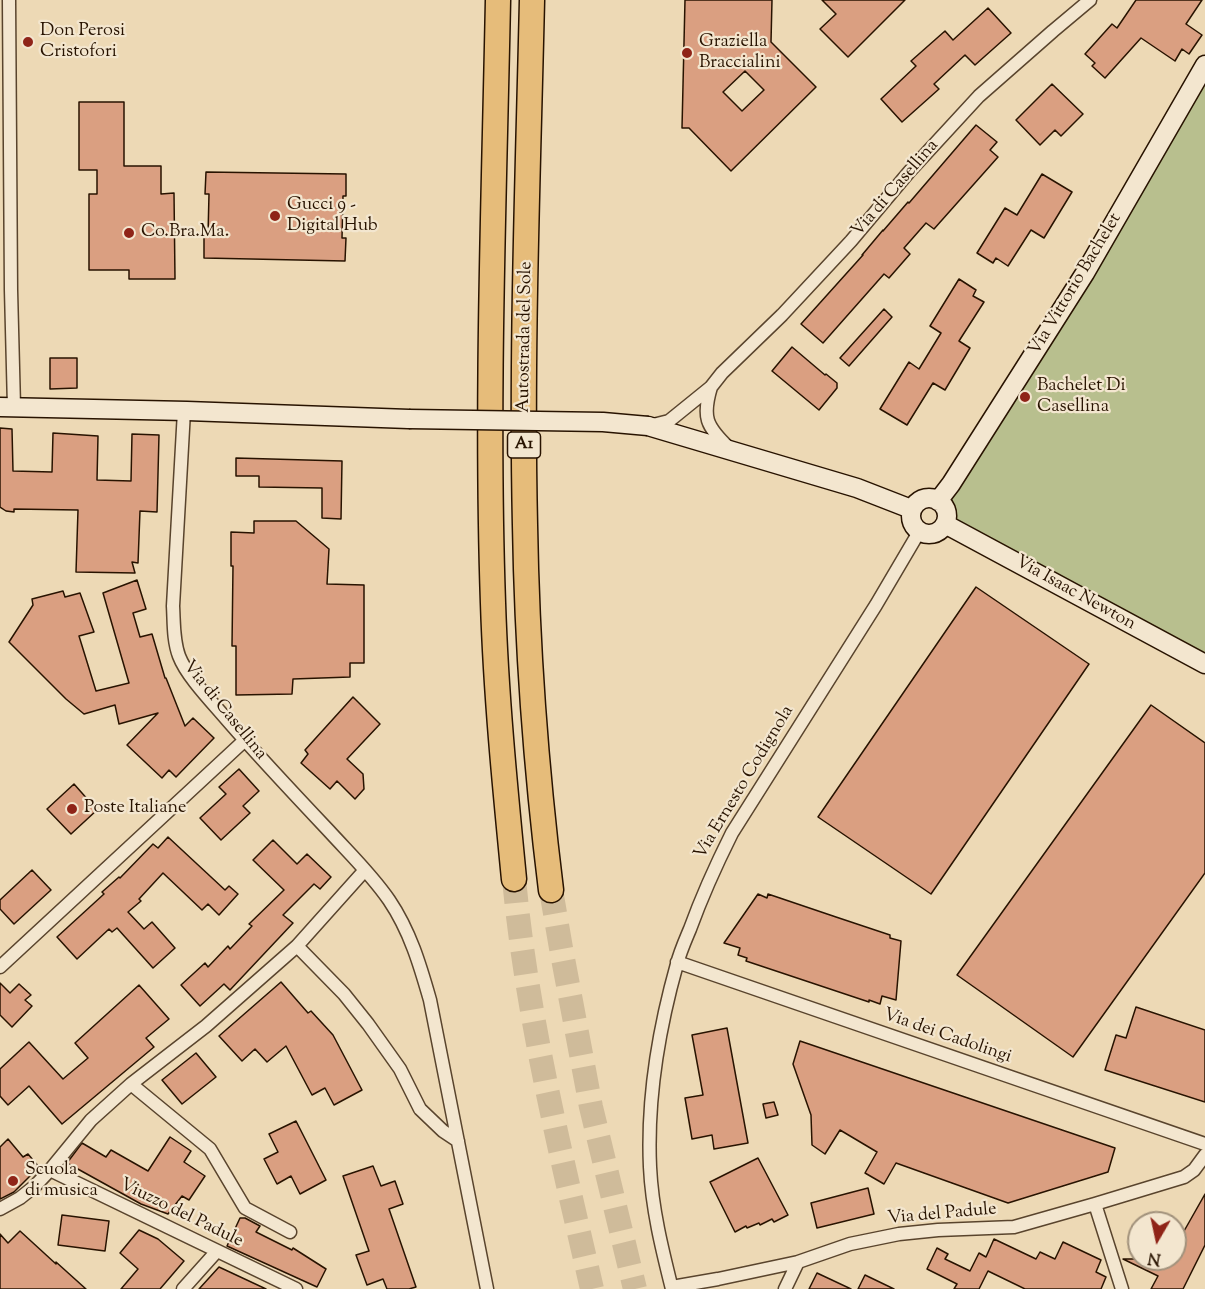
<!DOCTYPE html>
<html>
<head>
<meta charset="utf-8">
<style>
	body { margin:0 }
	#map { position:relative; width:1205px; height:1289px; overflow:hidden; background:#edd9b5; font-family:"Sorts Mill Goudy",serif }
	canvas { display:block }
	.north { position:absolute; left:1127px; top:1211px; width:60px; height:60px; box-sizing:border-box; background:#f3e6cf; border:2px solid #a2927c; border-radius:50%; rotate:189deg; font-size:16px; font-weight:700; line-height:24px; text-align:center; color:#281300 }
	.north::after { content:''; display:block; margin:auto; width:21px; height:27px; background:#8f2418; clip-path:polygon(50% 0,100% 100%,50% 72%,0 100%) }
</style>
</head>
<body>
<div id="map">
<canvas width="1205" height="1289"></canvas>
<div class="north">N</div>
</div>
<script>
const ctx = document.querySelector('canvas').getContext('2d');
ctx.lineJoin = 'round';
function fill(path, color) { ctx.fillStyle = color; ctx.fill(path, 'evenodd'); }
function trace(path, color, width, dash) { ctx.strokeStyle = color; ctx.lineWidth = width; ctx.lineCap = dash ? 'butt' : 'round'; ctx.setLineDash(dash || []); ctx.stroke(path); }
function write(font, color, halo, rows, align = 'center') {
  ctx.font = font + ' "Sorts Mill Goudy",serif'; ctx.lineWidth = 4.5; ctx.setLineDash([]); ctx.textBaseline = 'middle'; ctx.strokeStyle = halo; ctx.fillStyle = color; for (const [text, x, y, turn = 0] of rows) {
    ctx.save(); ctx.translate(x, y); ctx.rotate((+turn || 0) * Math.PI / 180); ctx.textAlign = isNaN(turn) ? turn : align; if (halo) ctx.strokeText(text, 0, 0); ctx.fillText(text, 0, 0); ctx.restore();
  }
}
fill(new Path2D(`
	M1205 65V664L947 517 946 511 943 505Z`), '#b8bf8e');
const building = new Path2D(`
	M685 0H772L771 42 816 87 731 171 689 128H682ZM745 71 764 90 742 111 723 92Z
	M822 0H905L848 57 820 29 836 14Z
	M1136 0H1202L1186 24 1202 35 1189 54 1182 49 1175 61 1141 38 1105 78 1092 66 1095 63 1085 54 1112 24 1117 28Z
	M988 8 1011 33 975 65 965 55 934 84 939 89 902 122 881 99 916 66 911 61 945 31 953 40Z
	M1052 84 1083 114 1061 136 1055 130 1040 145 1016 120Z
	M79 102H124V166H161V194L174 193 175 279H129V270H89V194H97V170H79Z
	M976 125 997 142 990 150 998 157 934 229 926 223 904 248 910 254 889 278 884 274 823 343 801 324 863 255H862L883 230V231L908 202 909 203Z
	M206 172 346 174V196H343L342 238H346L345 261 204 258V235H208L209 194H205Z
	M1042 174 1072 192 1044 238 1031 230 1008 266 996 258 993 263 977 253 1005 208 1017 215Z
	M959 279 976 290 973 296 984 302 959 341 970 348 945 390 933 383 907 425 880 409 909 362 919 369 941 333 930 326Z
	M884 309 892 317 849 366 840 358Z
	M792 347 825 375 826 374 837 383V388L819 410 772 371Z
	M50 358H77V388L50 389Z
	M0 428 12 429 13 471 52 472 53 433 98 436 97 480 131 481 132 434 159 435 157 512 140 511 138 563 132 562 135 573 76 572 78 510 14 509V512L6 511 0 507Z
	M236 458 342 461 341 519 322 518V488L259 487V476H236Z
	M254 521H296L329 549 327 584 364 585V663H350V677L293 679 292 694 236 695V646H232L233 566H231V532L254 533Z
	M137 580 146 609 133 613 140 637 152 634 165 678H166L185 726 193 718 214 738 176 777 169 770 162 778 127 745 158 713 119 724 115 705 84 714 66 699 9 642 33 605 32 599 63 591 65 597 80 593 94 632 79 636 96 691 129 683 103 593Z
	M976 587 1089 664 931 894 818 817Z
	M353 697 380 724 347 759 363 774 364 789 355 799 337 781 330 789 301 763 308 754 305 750Z
	M1151 705 1205 743V873L1073 1057 957 975Z
	M239 769 259 791 243 806 250 813 221 840 200 818 226 794 219 787Z
	M74 784 97 810 71 834 47 809Z
	M168 837 225 890 229 886 238 894 219 915 208 904 202 910 163 873 139 899 141 901 128 912 144 929 152 922 175 948 153 968 117 928 112 932 109 929 77 959 57 937 104 894 102 892 119 877 120 878 153 844 158 848Z
	M273 840 297 864 307 854 331 877 320 889 314 884 283 915 293 923 230 990 224 984 200 1006 181 985 205 963 208 967 228 946 230 949 252 926 249 924 284 890 253 860Z
	M32 870 51 890 14 924 0 909V900Z
	M758 894 767 898 768 894 836 917 890 935V938L901 941 896 1000 882 996 880 1004 869 1000V1002L746 961 747 958 738 955 740 948 724 943Z
	M281 982 308 1013 311 1011 333 1035 362 1090 334 1105 325 1088 312 1095 286 1046 267 1062 255 1049 242 1061 219 1036Z
	M0 983 10 993 19 984 31 995 25 1000 32 1006 12 1027 0 1015Z
	M139 985 169 1019 146 1038 154 1047 62 1124 29 1086 8 1105 0 1096V1069L29 1042 63 1079 88 1058 75 1043Z
	M1136 1007 1205 1030V1102L1105 1070 1116 1035 1126 1038Z
	M727 1028 748 1143 714 1149 712 1135 692 1139 685 1098 703 1095 692 1035Z
	M800 1041 1115 1148 1108 1172 1008 1203 896 1163 884 1184 865 1173 877 1152 840 1130 825 1154 812 1145 811 1115 793 1064Z
	M196 1053 216 1077 182 1104 162 1080Z
	M774 1102 778 1115 766 1118 763 1104Z
	M296 1121 326 1180 300 1194 291 1176 277 1184 264 1159 278 1152 269 1134Z
	M170 1137 191 1151 184 1162 205 1176 189 1200 182 1196 168 1214 141 1204 67 1163 82 1143 106 1157 111 1150 148 1171Z
	M8 1139 23 1157 28 1154 39 1167 14 1192 0 1199V1147Z
	M758 1158 788 1215 774 1222 772 1219 760 1225 759 1223 747 1228 746 1226 735 1232 710 1182Z
	M373 1166 381 1186 395 1181 403 1204 389 1209 416 1287 409 1289H387L383 1279 367 1285 356 1255 369 1251 343 1176Z
	M868 1188 874 1214 817 1228 811 1203Z
	M1205 1194V1245L1183 1289H1151L1158 1276 1123 1259H1175V1247Z
	M62 1215 109 1221 105 1251 58 1245Z
	M240 1218H245L260 1226 256 1232 292 1250 293 1248 326 1269 317 1287 227 1246Z
	M139 1230 158 1239 184 1261 160 1289H121L138 1269 120 1253Z
	M20 1231 56 1264V1262L86 1289H0V1234L8 1243Z
	M994 1239 1036 1259 1040 1252 1055 1259 1063 1242 1101 1260 1096 1272 1106 1277 1101 1289H1025L988 1271 979 1289H954L957 1284 927 1269 937 1248 948 1254 945 1259 970 1271 979 1253 986 1257Z
	M219 1267 266 1289H199Z
	M817 1273 851 1289H809Z
	M865 1275 894 1289H858Z`);
fill(building, '#da9f81');
trace(building, '#281300', 1.5);
trace(new Path2D(`
	M514 879C527 1018 561 1154 592 1289
	M551 890 561 948 591 1107 635 1289`), '#cfbb9a', 24, [24, 12]);
const street = new Path2D(`
	M9 0 11 290 14 407
	M711 387C702 417 706 426 729 448
	M184 411 173 606C174 622 173 640 179 656 187 677 213 703 228 721 261 759 295 795 329 831 350 854 372 875 389 900 410 931 420 965 430 1000L487 1289
	M653 425 669 421 711 387 722 373 782 315 851 241 909 172 979 96 1053 31 1090 0
	M297 946 344 994 368 1024 400 1069 420 1109 443 1131 458 1141
	M677 962 1205 1144
	M0 967 245 740
	M131 1084 210 1149 245 1208 290 1232
	M50 1170 296 1289
	M1095 1204 1122 1289
	M0 1209 20 1198 35 1186 50 1170 91 1120 131 1084 206 1026 297 946 365 870
	M672 1287 718 1279 798 1262 850 1244 899 1234 938 1230 1014 1227 1095 1204 1184 1177 1194 1170 1205 1155
	M183 1289 217 1251
	M672 1289C662 1249 652 1209 650 1167 647 1101 659 1028 677 964 680 952 685 941 690 929 702 896 716 865 732 833L876 605 919 532
	M785 1289 798 1262`);
const secondary = new Path2D(`
	M0 407 187 411 409 419
	M648 426 857 488 911 509
	M911 516a18 18 0 1 1 36 0a18 18 0 1 1-36 0Z
	M938 501 951 484 1085 273 1205 65
	M945 524 1205 664`);
const highway = new Path2D(`
	M498 0C494 201 486 402 493 603 496 696 505 787 514 879
	M532 0C528 175 521 350 525 525 527 647 536 769 551 890`);
trace(street, '#59442d', 15);
trace(secondary, '#281300', 21);
trace(highway, '#281300', 27);
trace(street, '#f3e6cf', 12);
trace(secondary, '#f3e6cf', 18);
trace(highway, '#e6bc7a', 24);
const secondaryBridge = new Path2D(`
	M409 419 603 422 648 426`);
trace(secondaryBridge, '#281300', 21, []);
trace(secondaryBridge, '#f3e6cf', 18);
for (const [x, y, r, color] of [
	[28,42,6,"#8f2418"],
	[687,53,6,"#8f2418"],
	[275,216,6,"#8f2418"],
	[129,233,6,"#8f2418"],
	[1025,397,6,"#8f2418"],
	[72,809,6,"#8f2418"],
	[13,1181,6,"#8f2418"]
]) { const dot = new Path2D(); dot.arc(x, y, r, 0, 2 * Math.PI); ctx.fillStyle = color; ctx.fill(dot); trace(dot, '#f3e6cf', 2); }
for (const [x, y, w] of [
	[524,445,33]
]) { const box = new Path2D(); box.roundRect(x - w / 2, y - 13, w, 26, 4.5); ctx.fillStyle = '#f3e6cf'; ctx.fill(box); trace(box, '#281300', 1.5); }
write('bold 16px', '#281300', null, [
	["A1",524,445]
]);
write('18px', '#281300', '#f3e6cf', [
	["Don Perosi",40,32],
	["Cristofori",40,53],
	["Graziella",699,43],
	["Braccialini",699,64],
	["Gucci 9 -",287,206],
	["Digital Hub",287,227],
	["Co.Bra.Ma.",141,233],
	["Bachelet Di",1037,387],
	["Casellina",1037,408],
	["Poste Italiane",84,809],
	["Scuola",25,1171],
	["di musica",25,1192]
], 'left');
write('18px', '#281300', '#f3e6cf', [
	["Via di Casellina",896,189,-49],
	["Via Vittorio Bachelet",1076,285,-59],
	["Autostrada del Sole",526,337,-89],
	["Via Isaac Newton",1075,594,29],
	["Via di Casellina",224,711,51],
	["Via Ernesto Codignola",745,783,-59],
	["Via dei Cadolingi",947,1037,19],
	["Viuzzo del Padule",181,1214,26],
	["Via del Padule",942,1215,-5]
]);
</script>
</body>
</html>
